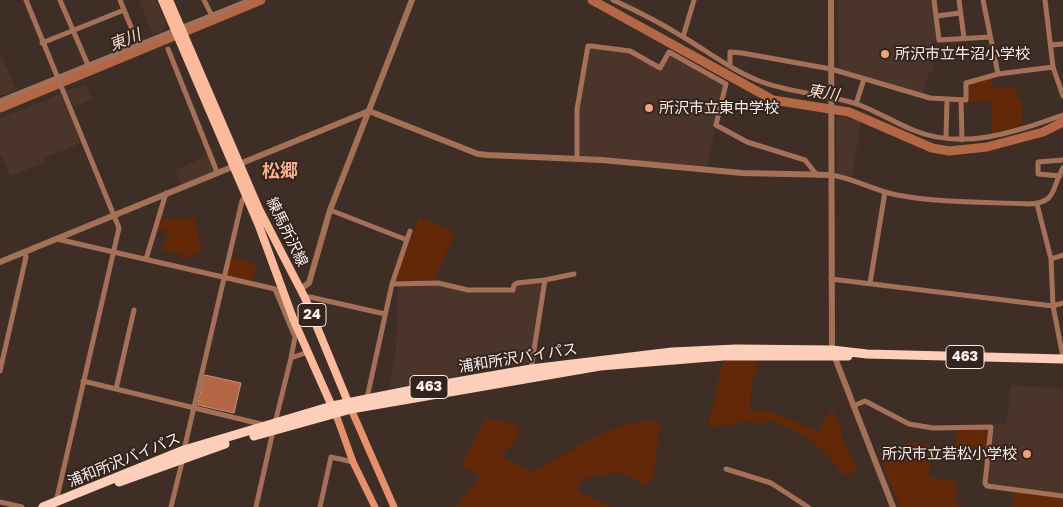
<!DOCTYPE html>
<html>
<head>
<meta charset="utf-8">
<style>
	body { margin:0 }
	canvas { display:block; background:#3e2e26 }
</style>
</head>
<body>
<canvas width="1063" height="507"></canvas>
<script>
const ctx = document.querySelector('canvas').getContext('2d');
ctx.lineJoin = 'round';
function fill(path, color) { ctx.fillStyle = color; ctx.fill(path, 'evenodd'); }
function trace(path, color, width, dash) { ctx.strokeStyle = color; ctx.lineWidth = width; ctx.lineCap = dash ? 'butt' : 'round'; ctx.setLineDash(dash || []); ctx.stroke(path); }
function write(font, color, halo, rows, align = 'center') {
  ctx.font = font + ' "Golos Text","Noto Sans JP",sans-serif'; ctx.lineWidth = 4; ctx.setLineDash([]); ctx.textBaseline = 'middle'; ctx.strokeStyle = halo; ctx.fillStyle = color; for (const [text, x, y, turn = 0] of rows) {
    ctx.save(); ctx.translate(x, y); ctx.rotate((+turn || 0) * Math.PI / 180); ctx.textAlign = isNaN(turn) ? turn : align; if (halo) ctx.strokeText(text, 0, 0); ctx.fillText(text, 0, 0); ctx.restore();
  }
}
fill(new Path2D(`
	M139 0H156L166 23 164 30 153 35Z
	M837 0H933L936 41H933V73L929 72 922 94 839 69Z
	M590 47 629 53 660 71 669 56H672L725 85 707 167 578 155 579 111Z
	M0 52 16 90 0 96Z
	M86 84 92 99 74 107 67 91Z
	M61 94 81 143 44 158 45 162 10 176 0 153V119Z
	M837 116 861 121 852 177 837 173Z
	M208 156 214 169 212 172 181 185 175 170Z
	M543 281 530 363 389 388 396 349 398 284 438 283 468 290H513L514 285Z
	M1011 385 1063 389V493L990 485 987 482 994 424 1006 425Z`), '#4b342a');
fill(new Path2D(`
	M992 77V88L1018 87 1016 99 1022 100V126L992 134V92L991 101 968 102 969 84Z
	M194 217 202 251 180 260 182 254 162 250 168 231 157 229 161 220Z
	M419 217 455 232 434 280 394 282Z
	M230 257 256 264 252 282 226 275Z
	M723 361H759L752 384 749 410C772 409 796 422 818 432L830 411 835 413 841 428 842 439 857 468 851 475 843 474C821 444 802 432 768 419L763 424 744 421 734 425 708 426Z
	M486 418 515 424 520 431 514 443 501 456 530 472 538 469C574 450 618 417 660 421L654 475 648 485 619 472 581 479 577 491 612 507H456L480 476 461 466Z
	M985 428 988 430 985 458 954 453 957 429Z
	M908 441 934 446 928 477 957 482 956 504 964 507H900L879 454 906 446Z
	M1013 492 1063 499V507H1013Z`), '#632808');
const water = new Path2D(`
	M205 375 241 383 234 413 198 405Z`);
fill(water, '#b46744');
trace(water, '#c99076', 1);
trace(new Path2D(`
	M592 0 773 100 849 112 932 148 949 151 987 147 1043 132 1063 122
	M0 108 261 0`), '#b46744', 9);
trace(new Path2D(`
	M26 0 119 228 56 502
	M60 0 88 65
	M120 0 138 44
	M204 0 211 14
	M613 0C637 11 661 23 683 37 709 52 734 72 762 82 792 93 824 94 854 103 875 110 893 122 913 130 963 151 1015 132 1063 115
	M934 0 939 40 990 37
	M959 0 964 38
	M983 0 998 74
	M1045 0 1053 67 1063 96
	M936 16 960 13
	M683 37 694 0
	M42 43 124 10
	M1051 45 1063 44
	M168 49 217 172
	M730 65V52L742 53 831 69 930 98 966 100V83L998 74 1053 67
	M961 100 962 140
	M0 101 250 0
	M856 104 864 79
	M946 138 947 99
	M577 159V109L588 46H591L630 51 660 68 669 52 726 84 716 125 747 142 805 160 817 175
	M831 175C854 178 874 191 897 195 939 203 984 202 1028 204 1058 203 1051 188 1063 168
	M1060 176 1038 174V162L1063 160
	M1037 204 1051 259 1053 306 1063 357
	M330 210 407 240
	M57 239 275 289 295 337 291 358
	M146 259 166 193
	M1051 259 1063 255
	M831 279 1053 306 1063 303
	M870 283 885 192
	M392 284 410 231
	M305 298 310 297 385 314
	M531 369 545 280 574 274
	M0 371 26 257 24 252
	M83 381 265 425
	M116 389 134 310
	M367 398 392 284 438 283 468 290H513L514 285 517 283 545 280
	M853 406 865 401 909 424 933 428 991 427 985 483 987 486 1063 496
	M275 423 291 358 308 352
	M184 450 242 201 246 195
	M726 469 771 483 808 507
	M0 502 22 507
	M171 507 183 458
	M256 507 273 431
	M320 507 331 457 353 462`), '#a57058', 5);
trace(new Path2D(`
	M831 0 832 350 893 507
	M0 262 369 111 478 154 488 155 602 160 742 173 831 175
	M300 289 309 283 330 210 412 0`), '#a57058', 6);
trace(new Path2D(`
	M351 409 394 507
	M335 412 353 462 375 507`), '#e6916b', 7);
trace(new Path2D(`
	M162 0 259 226 294 321 334 411
	M169 0 259 209 305 298 350 407`), '#fcba9c', 8);
trace(new Path2D(`
	M254 436 351 409 600 366 723 356H848
	M119 482 225 444
	M43 507 184 450 332 406 422 388 531 369 672 352 736 349 832 350 867 354 1063 359`), '#fdceba', 9);
for (const [x, y, r, color] of [
	[885,54,5,"#f1a17d"],
	[649,108,5,"#f1a17d"],
	[1027,454,5,"#f1a17d"]
]) { const dot = new Path2D(); dot.arc(x, y, r, 0, 2 * Math.PI); ctx.fillStyle = color; ctx.fill(dot); trace(dot, '#33241d', 2); }
for (const [x, y, w] of [
	[312,315,28],
	[965,357,38],
	[429,387,38]
]) { const box = new Path2D(); box.roundRect(x - w / 2, y - 11.5, w, 23, 4); ctx.fillStyle = '#33241d'; ctx.fill(box); trace(box, '#f9eeea', 1); }
write('bold 14px', '#f9eeea', null, [
	["24",312,315],
	["463",965,357],
	["463",429,387]
]);
write('15px', '#f9eeea', '#33241d', [
	["所沢市立牛沼小学校",895,54],
	["所沢市立東中学校",659,108],
	["所沢市立若松小学校",1017,454,"right"]
], 'left');
write('15px', '#f9eeea', '#33241d', [
	["練馬所沢線",287,232,64],
	["浦和所沢バイパス",518,358,-9],
	["浦和所沢バイパス",124,460,-22]
]);
write('italic 16px', '#f0dad0', '#33241d', [
	["東川",125,40,-22],
	["東川",823,93,9]
]);
write('bold 18px', '#f9ae8d', '#33241d', [
	["松郷",280,171]
]);
</script>
</body>
</html>
